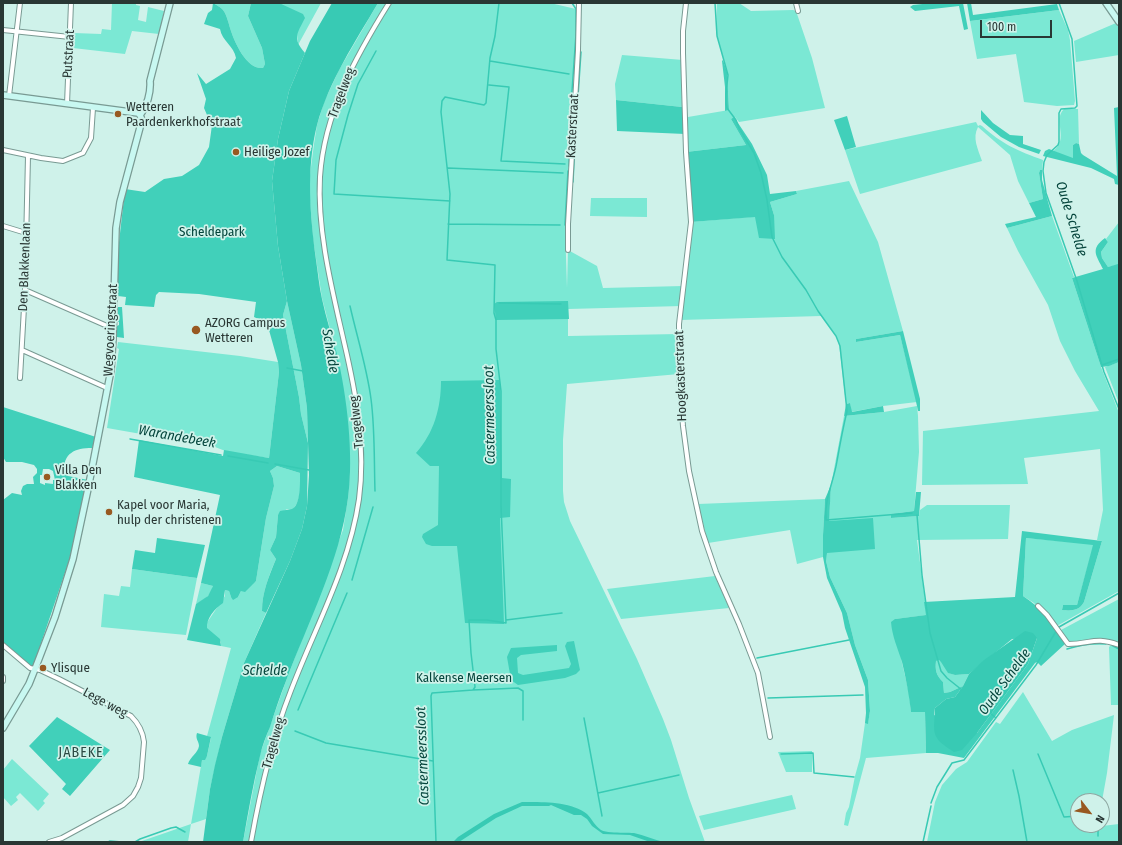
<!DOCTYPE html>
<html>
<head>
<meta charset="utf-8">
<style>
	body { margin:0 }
	#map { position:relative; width:1122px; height:845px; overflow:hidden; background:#cff2ea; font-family:"Fira Sans Condensed",sans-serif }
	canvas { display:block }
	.frame { position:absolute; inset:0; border:4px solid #293734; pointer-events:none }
	.north { position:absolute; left:1070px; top:793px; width:40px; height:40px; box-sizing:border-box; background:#cff2ea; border:1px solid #8da7a1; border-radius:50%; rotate:121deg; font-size:11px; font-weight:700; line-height:16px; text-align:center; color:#293734 }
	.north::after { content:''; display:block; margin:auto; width:14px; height:18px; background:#985921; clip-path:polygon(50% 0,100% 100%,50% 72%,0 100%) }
	.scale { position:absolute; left:980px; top:20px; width:72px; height:18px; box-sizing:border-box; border:2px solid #293734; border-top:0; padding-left:5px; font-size:12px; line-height:14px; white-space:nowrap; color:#293734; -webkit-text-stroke:3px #cff2ea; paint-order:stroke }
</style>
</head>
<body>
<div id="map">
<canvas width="1122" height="845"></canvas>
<div class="frame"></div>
<div class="north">N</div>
<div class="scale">100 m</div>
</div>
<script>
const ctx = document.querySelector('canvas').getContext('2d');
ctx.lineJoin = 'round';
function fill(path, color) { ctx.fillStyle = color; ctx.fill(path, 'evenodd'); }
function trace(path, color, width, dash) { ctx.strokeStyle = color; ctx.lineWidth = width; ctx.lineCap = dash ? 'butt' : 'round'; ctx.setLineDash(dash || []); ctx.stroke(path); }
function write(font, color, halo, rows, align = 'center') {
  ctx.font = font + ' "Fira Sans Condensed",sans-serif'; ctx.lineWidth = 3.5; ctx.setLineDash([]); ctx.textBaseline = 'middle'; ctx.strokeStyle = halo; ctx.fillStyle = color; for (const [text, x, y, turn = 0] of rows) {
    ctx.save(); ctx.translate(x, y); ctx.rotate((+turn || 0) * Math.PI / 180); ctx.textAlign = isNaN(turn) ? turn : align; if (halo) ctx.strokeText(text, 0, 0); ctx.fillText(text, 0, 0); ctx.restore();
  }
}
fill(new Path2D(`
	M112 3H136V5L140 6 138 20 146 22 148 7 164 11 159 34 132 31 125 54 73 48 74 33 101 34 102 29 111 30Z
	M213 3H251L248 16 262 48 265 64 263 68C247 70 235 43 231 31 229 25 227 15 223 10 221 7 216 5 213 3Z
	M279 3H321L298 45 297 35Z
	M378 3H550L576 9V34L570 120 568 194 565 225 567 288 568 250 597 266 603 288 683 286 691 222 774 215 770 202 797 194 796 191 849 181 878 242 903 331 856 339V342L900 335 917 402 883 406 851 412 850 403 846 404 839 344 836 335 821 316 680 320 682 306 568 309V336L679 334V374L567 384 563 440V491L564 502 570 521 637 659 663 719 671 740 689 798 705 842H243L260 754 286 681 343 530 348 498 350 471 346 411 337 356 322 298 313 239 310 201V175L314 144 317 125 324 102 339 70Z
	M717 3H739L751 11 793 10 796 11 812 58 825 108 739 122 735 117 731 119 746 145 686 152 685 134 688 117 729 110 727 72 716 32Z
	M1059 10 1068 30 1070 40 1075 101 1074 105 1057 106 1024 102 1016 54 977 59 970 21Z
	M1116 23 1119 27V55L1076 62 1074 41Z
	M622 55 683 60 681 61 682 107 616 100 615 84Z
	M1064 109H1078L1079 144 1076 143 1073 145V159L1053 151C1070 139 1052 120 1064 109Z
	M976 122 978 126 980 125 982 126C1002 144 1018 151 1043 160L1042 170H1040L1039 173 1043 199 1029 203 1018 181 1010 155 978 127C972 138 978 149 982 161L860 194 845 150Z
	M591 198H647V217L590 216Z
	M1052 216 1074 277 1072 278 1101 367 1119 413V591L1055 627 1034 603 1023 596 1026 538 1094 544 1077 605H1063L1062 610C1071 611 1079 611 1084 602L1102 541 1097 540 1103 510 1100 449 1024 458 1028 484 922 485 923 431 1099 411 1075 371 1060 341 1048 305 1018 251 1007 228Z
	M1119 222V269L1118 265 1108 267 1102 258 1101 252 1108 242 1106 239Z
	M287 301 301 365 307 408 308 443 301 414 299 397 283 315Z
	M118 342 240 356 278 362 279 372 269 458 228 452 215 447 107 428 119 349 117 348Z
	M1119 362V403L1105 367Z
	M917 406 918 416 919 452 914 511 891 514V518L919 516 920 510 927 505H1010L1008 539 917 540 927 615 895 619 902 663 909 693 911 712 925 711 926 753 866 758 848 826 844 825 846 813 849 807 855 776 860 758 865 723H868L870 711 868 680 855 645 847 613 830 577 826 561 831 485 844 416 884 412Z
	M277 466 300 473C300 485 302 501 292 510L287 509 278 515 276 537 270 550 276 559C269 575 262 593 262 611L266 613 244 663 222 737 210 789 206 819 191 824 188 842H139L191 824 202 760 207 756 211 738 207 736 231 648 221 646V642L206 628V624L225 596V590L229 591 231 597H238L241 591 256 581 266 518 274 486 273 478 270 471Z
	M825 499 823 535V557L797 564 790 530 708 543 698 504Z
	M132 569 197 578 186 635 101 627 104 594 119 596 121 586 130 587Z
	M715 576 729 608 621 619 607 589Z
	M201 583 213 586C211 595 205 600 196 604Z
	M1119 599V644L1099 638 1070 643 1068 641 1061 630Z
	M1112 644 1119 647V705H1111L1109 647Z
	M939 660 942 662 949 673 955 675 969 674 963 686 950 692 944 693 943 682C936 675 935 670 936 661Z
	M1023 692 1052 741 1072 730 1114 715 1107 773 1102 801H1078V825L1102 826 1119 824V842H927L935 802 942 785 956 769 967 762 996 722 1000 724Z
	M812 751V772H786L778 752Z
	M12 759 49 794 43 801 45 803 38 811 20 793 16 797 18 800 11 806 3 797V770Z
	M792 795 796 809 704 830 699 816Z`), '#7be8d4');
fill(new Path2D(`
	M213 3C216 5 221 7 223 10 227 15 229 25 231 31 235 43 247 70 263 68L265 64 262 48 248 16 251 3H279L303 14 305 18C297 34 292 38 305 53L289 91 278 139 272 181 278 246 287 301 283 315 299 397 301 414 308 443 307 506 302 529 290 561 266 613 262 611C262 592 269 576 276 559L270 550 276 537 278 515 280 511C283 510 289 510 292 509 301 505 300 481 300 473L277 466 270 471 273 478 274 486 266 518 256 581 245 592 241 591 238 597 233 600 231 597 229 591 225 590 223 603C215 608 206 619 207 628L220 639 221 646 187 640 196 604 208 596 213 586 201 583 220 495 134 477 139 440 223 456 224 450 269 458 279 372 278 362 267 323 254 317 256 302 199 294 159 292 156 295 154 307 125 305 126 297 118 296 117 260 125 189 145 192 164 179 182 176 199 165 209 147 212 125 210 116 207 115 204 108 206 99 197 73 206 84 230 69 236 58C234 46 222 41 220 29L204 24 208 13 212 10Z
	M932 3H963L968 29 964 30 959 6 915 11 910 7 913 5Z
	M967 3H971L973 15 1057 4 1059 10 970 21Z
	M723 60 727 72 729 110 725 111V87L722 61Z
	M616 100 682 107 685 134 617 131Z
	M1119 107V185L1115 184 1114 179 1091 168 1043 156 1045 151 1049 149 1073 158V145L1076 143 1079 144 1081 153 1083 155 1117 176 1114 108Z
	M981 110 993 123 1010 135 1023 136V144L1041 150 1039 154 1019 147 1001 137 983 122 981 119Z
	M847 116 856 147 845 150 834 120Z
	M734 117 752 144 767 175 770 194 796 191 797 194 770 202 774 215 775 239 759 238 755 217 691 222 686 152 746 145 731 119Z
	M1040 170H1042V180L1052 216 1007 228 1005 224 1036 217 1029 203 1043 199 1039 173Z
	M1105 238 1108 242 1101 252 1102 258 1108 267 1118 264 1119 269V362L1109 366 1101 367 1072 278 1103 269C1096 255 1090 249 1105 238Z
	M568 301 569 319 496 320 494 304 497 302Z
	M118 307H122L124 338 117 337V326L119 325V322H117Z
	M903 331 920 399V411H918L917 406 900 335 856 342V339Z
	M500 380 502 478 511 479 510 517 500 518 504 624 465 623 457 546H432L426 544 422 537 423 534 438 525 439 466H430L416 453C434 433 441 408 441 381Z
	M850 403 852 412 883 406 884 412 844 416 846 404Z
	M3 407 96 437 92 448C75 448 63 453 64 472L68 476 88 480 70 558 33 667 24 663 3 644V500L12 493 22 495 21 491 23 486 27 484H34L33 477 37 473V469L34 465 22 462H6L3 457ZM43 469H49L53 471 55 480H53V484L45 483V485L40 483V475H42Z
	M831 485 829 521 873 518 875 549 827 553 826 561 830 577 847 613 855 645 868 680 870 711 868 724 865 723 866 713 865 687 845 628 842 613 827 578 823 557V535L825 499Z
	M916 492H921L919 516 891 518V514L914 511Z
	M1022 531 1102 541 1084 602C1079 611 1071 611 1062 610L1063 605H1077L1093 545 1026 538 1023 596C1040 607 1058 625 1065 644L1041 666 1037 662 1035 663 964 758 938 753H926L925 712H911C909 695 906 678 902 662 898 649 892 636 891 622L895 619 926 615 924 602 1015 597ZM1037 638 1028 664 977 733 934 715 935 708 946 699 955 697 963 686 950 692 944 693 943 682C936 675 935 670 936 661L939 660 941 662 948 673 955 675 969 674 1012 639Z
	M157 538 205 545 197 578 132 569 135 550 155 553Z
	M574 641 580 670 576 674 565 678 518 685 511 680 507 657 511 648 557 645V651L521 655 517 658 518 673 523 675 569 668 571 664 565 646 567 642Z
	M57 717 110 750 70 796 62 789 66 784 29 746Z
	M197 733 211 737 207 756 205 760H202L201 767 188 764C190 757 198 753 199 746 199 741 195 739 197 733Z`), '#41d0ba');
fill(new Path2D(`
	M332 3H378C355 42 329 81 317 125 306 169 310 215 316 260 318 273 319 286 322 299 326 318 332 336 337 354 347 397 354 455 348 498 340 561 308 622 286 681 280 696 275 711 270 727 266 736 262 746 260 756 253 784 248 813 243 842H203L210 789 215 765 222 737 244 663 290 561 302 529 307 506 309 475 307 408 301 365 287 301 278 246 272 181 278 139 289 91 310 41Z
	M1025 631 1033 633 1037 638 1028 664 977 733 962 750 954 752C930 737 934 734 935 708L946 699 955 697 963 686 969 674 984 660Z
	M522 802C541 802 571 801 587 814 592 819 595 826 601 830 609 834 625 832 634 833 644 835 654 840 664 842H650L630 835 603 834 592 826 587 819 581 815H574L551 805 549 806H522L496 818 459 842H453L458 837 494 814Z`), '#38cab4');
trace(new Path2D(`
	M715 3 717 36 728 75 726 94V103L727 108 736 120 739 128 754 153 761 173 767 200 772 237 782 257 806 290 818 311 836 336 840 346 847 411C843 428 840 444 837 461 834 481 824 499 826 520L912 513
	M1059 3 1072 39 1077 106 1075 108 1061 109 1059 113V142L1058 145 1047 155 1044 162 1043 171 1046 193 1077 281 1104 372 1119 409
	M376 51 358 84 348 115 336 160 334 194 450 201
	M490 61 569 74
	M489 85 509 87 501 161 565 164
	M578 96 581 52
	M569 166 570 120 576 34V9L572 3
	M448 168 563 173
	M573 182 577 101
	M448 224 560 225
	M565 225 568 171
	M499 303 561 304
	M350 306C357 337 367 368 371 399 375 429 374 460 375 491
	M1102 365 1119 359
	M287 368 303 371
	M130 439 221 455
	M228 456 268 463
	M275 464 309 470
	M917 515 922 575 930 633 941 671 947 678 962 690
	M352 580 373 507
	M506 620 562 613
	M1113 646 1119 649
	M1067 649C1080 645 1093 643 1106 644
	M757 658 849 640
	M473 690 518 688 523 691V720
	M768 698 863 695
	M298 710 347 593
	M990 713 996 718
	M584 718 602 816
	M295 731 326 743 433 761
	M781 754 813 753 814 773 854 777
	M1038 754 1064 817 1078 816
	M1013 770 1019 796 1027 842
	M598 793 679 775
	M931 803 937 787 952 763 964 760 1036 665 1055 633 1059 627 1119 593
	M1098 836V825
	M108 842 110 841 122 842
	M135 842 140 839 171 828 176 827 185 832
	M436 842 431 696 432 693 473 690 475 687 471 653 469 620H487L506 623 501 506V391L496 349V320L494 313 495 265 447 260 450 194 441 112 442 101 445 97 484 105 486 103 490 58 495 36 499 3
	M923 842 931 806
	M1084 842H1092`), '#38cab4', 1.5);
const street = new Path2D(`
	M686 3 683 31V53L686 152 691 222 679 324V374L683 426 689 471 702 531 716 572 739 624 758 673 770 737
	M796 3 798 11
	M3 30 70 37
	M9 96 20 3
	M67 104 71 3
	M3 150 41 158 63 161 83 153 91 138 93 108
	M3 226 26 233
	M568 250V224L578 50 579 3
	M25 290 114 329
	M22 350 107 388
	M20 378 25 290 28 156
	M1038 606 1047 615 1068 644C1091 644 1095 636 1119 645
	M3 645 30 668 40 670 59 679 131 716C138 723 143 732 144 742L141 778 138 787 133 796 123 805 62 838 49 842
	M3 677V681
	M251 842C260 792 271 741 290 693 314 629 349 568 359 499 366 447 356 393 344 342 332 289 317 231 320 177 324 113 356 56 389 3`);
const secondary = new Path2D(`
	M1106 3 1119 22
	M3 95 138 113 140 115
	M3 728 29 684 35 669 55 617 73 559 88 489 111 370 113 338 116 228 120 202 142 120 140 115C147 106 151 93 150 81L170 3`);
trace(street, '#799a93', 6);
trace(secondary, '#799a93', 8);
trace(street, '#fff', 4);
trace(secondary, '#c8f8f1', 5.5);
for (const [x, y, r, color] of [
	[118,114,4,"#985921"],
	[236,152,4,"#985921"],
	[196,330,5,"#985921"],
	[47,477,4,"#985921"],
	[109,512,4,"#985921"],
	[43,668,4,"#985921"]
]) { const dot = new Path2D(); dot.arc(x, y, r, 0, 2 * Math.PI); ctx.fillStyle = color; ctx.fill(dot); trace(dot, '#cff2ea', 1.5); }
write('13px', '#293734', '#cff2ea', [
	["Putstraat",69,54,-87],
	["Tragelweg",342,93,-69],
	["Kasterstraat",573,126,-87],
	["Den Blakkenlaan",25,267,-88],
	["Wegvoeringstraat",111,330,-87],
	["Hoogkasterstraat",681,376,-92],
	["Tragelweg",357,422,-96],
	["Lege weg",105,703,28],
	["Tragelweg",274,743,-74]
]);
write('13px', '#293734', '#cff2ea', [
	["Wetteren",126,107],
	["Paardenkerkhofstraat",126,122],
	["Heilige Jozef",244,152],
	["AZORG Campus",205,323],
	["Wetteren",205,338],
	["Villa Den",55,470],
	["Blakken",55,485],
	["Kapel voor Maria,",117,505],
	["hulp der christenen",117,520],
	["Ylisque",51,668]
], 'left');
write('13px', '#03443b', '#cff2ea', [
	["Scheldepark",212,232],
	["Kalkense Meersen",464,678]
]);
write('italic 14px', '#06463d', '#cff2ea', [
	["Oude Schelde",1071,219,73],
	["Schelde",330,351,80],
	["Castermeerssloot",490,415,-91],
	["Warandebeek",177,437,10],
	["Schelde",265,671],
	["Oude Schelde",1005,682,-54],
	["Castermeerssloot",423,756,-92]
]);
ctx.letterSpacing = '1px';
write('14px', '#2b4a44', '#cff2ea', [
	["JABEKE",81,753]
]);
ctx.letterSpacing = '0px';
</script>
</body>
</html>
